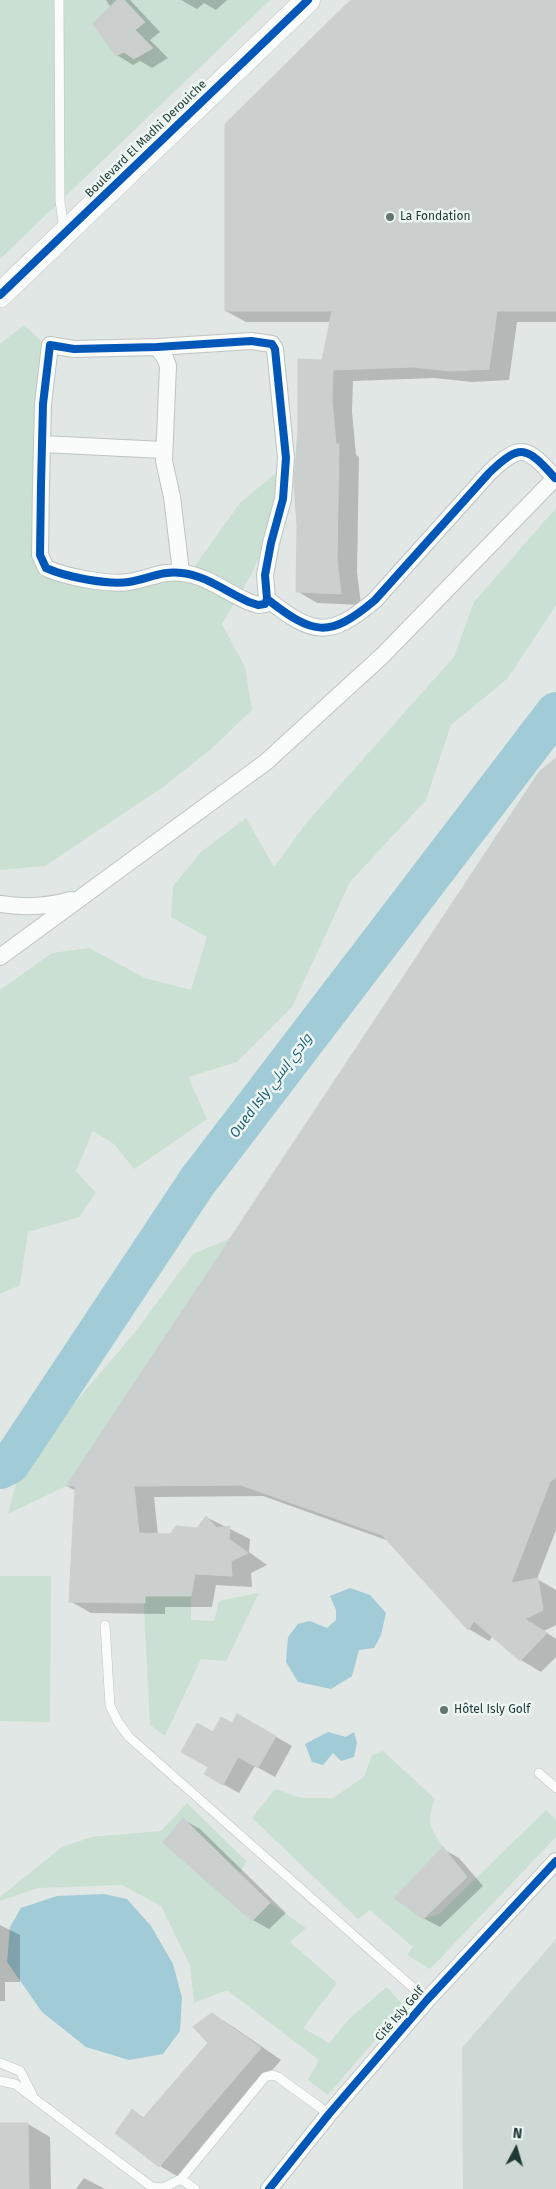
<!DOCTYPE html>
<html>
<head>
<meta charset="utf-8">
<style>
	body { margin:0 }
	#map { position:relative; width:556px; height:2189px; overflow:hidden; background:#e1e7e4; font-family:"Fira Sans",sans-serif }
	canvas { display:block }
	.north { position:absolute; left:491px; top:2124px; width:50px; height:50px; -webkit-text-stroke:4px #eef6f3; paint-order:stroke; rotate:6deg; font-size:14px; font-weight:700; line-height:20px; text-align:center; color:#1f3934 }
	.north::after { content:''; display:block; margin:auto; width:18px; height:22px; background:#1f3934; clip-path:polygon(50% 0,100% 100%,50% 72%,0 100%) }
</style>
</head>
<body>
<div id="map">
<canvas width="556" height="2189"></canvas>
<div class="north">N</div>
</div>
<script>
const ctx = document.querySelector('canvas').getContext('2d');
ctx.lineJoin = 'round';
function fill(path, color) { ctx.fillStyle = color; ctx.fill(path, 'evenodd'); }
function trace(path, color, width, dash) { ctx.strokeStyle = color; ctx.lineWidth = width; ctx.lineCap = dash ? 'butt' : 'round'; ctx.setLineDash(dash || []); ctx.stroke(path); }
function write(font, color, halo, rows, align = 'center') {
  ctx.font = font + ' "Fira Sans",Cairo,sans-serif'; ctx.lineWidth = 5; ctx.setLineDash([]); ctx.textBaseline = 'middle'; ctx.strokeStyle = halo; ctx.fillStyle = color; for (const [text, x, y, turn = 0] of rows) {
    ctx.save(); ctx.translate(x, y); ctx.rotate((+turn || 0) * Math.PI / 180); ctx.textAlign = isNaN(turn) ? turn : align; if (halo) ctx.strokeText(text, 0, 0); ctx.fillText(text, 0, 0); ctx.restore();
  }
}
fill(new Path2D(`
	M556 1939V2189H463L462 2048Z`), '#ced8d4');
fill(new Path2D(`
	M0 0H270L0 259Z
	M24 325 42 342 38 543 53 575 182 579 194 567 240 503 277 472 279 514 251 575 222 624 245 667 252 710 210 750 163 787 45 866 0 870V344Z
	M556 508V605L507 679 451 725 426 800 350 882 292 1007 237 1062 188 1077 207 1119 134 1169 114 1144 93 1131 76 1171 96 1193 79 1217 28 1232 20 1285 0 1294V990L52 953 89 948 145 978 191 990 207 937 171 917 173 886 201 852 246 818 274 867 307 822 454 657 474 602Z
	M229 1239 66 1486 8 1514 17 1479 78 1399 132 1336 193 1254Z
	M164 1568 159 1596H191V1620L214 1621 219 1601 259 1593 226 1661 201 1659 165 1736 150 1725 142 1570Z
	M0 1576H51L50 1722 0 1721Z
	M383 1751 435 1799C426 1822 430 1827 443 1847L394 1898 423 1919 439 1914 546 1810 556 1820V1837L430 1969 407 1955 413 1947 370 1910 358 1919 252 1818 275 1789 301 1798H333L364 1777 372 1755Z
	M187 1803 246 1861 240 1873 184 1819 163 1843 252 1921 270 1903 306 1928 290 1942 337 1983 303 2028 329 2043 350 2018 387 1987 404 2006 328 2095 308 2080 319 2060 227 1990 194 2003 190 1965 161 1906 122 1885 38 1888 0 1901V1897L62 1847 92 1837 161 1831Z`), '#c9e0d2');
fill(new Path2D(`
	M350 1588 370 1595 386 1613 381 1635 374 1648 359 1650 352 1676 331 1689 298 1682 286 1662 288 1637 298 1624 310 1621 327 1628 336 1620V1610L330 1596Z
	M328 1732 346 1737 354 1732 357 1743 354 1757 341 1761 333 1753 323 1765 312 1762 305 1744Z
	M104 1894 127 1899 151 1926 173 1964 182 1998 180 2031 163 2054 129 2060 86 2047 42 2012 7 1962 10 1927 21 1908 57 1896Z`), '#a1cbd6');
fill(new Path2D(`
	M106 0H130L160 32 150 40 168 58 152 68 140 61 133 65 117 55 111 8Z
	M181 0H227L216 10 204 3 197 9Z
	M353 0H556V322H517L509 380 472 382 434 378 353 381 352 412 356 455 359 457 357 572 361 605 317 603 297 591 323 362 331 322H246L226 311Z
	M556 759V1530L537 1579 556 1590V1625L544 1631 556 1639V1657L541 1672 521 1660 493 1636 489 1641 469 1629 389 1541 263 1496 154 1497 158 1535 171 1536 197 1529 206 1517 250 1539 249 1552 267 1565 251 1573 252 1587 216 1585 212 1607H165V1614L91 1613 70 1601 76 1491 67 1486Z
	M238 1715 292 1746 275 1777 255 1766 239 1793 205 1774 209 1767 213 1734 232 1725Z
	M184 1820 200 1829 286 1913 269 1929 253 1920Z
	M443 1849 459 1858 483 1886 440 1927 423 1918Z
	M0 1925 20 1935V1982H5V2001H0Z
	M212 2014 232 2026 281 2060 180 2178 160 2166 117 2133 132 2111 145 2118 210 2043Z
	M0 2124H28L50 2137 51 2189H0Z
	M84 2178 105 2189H76Z`), '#0003');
trace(new Path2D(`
	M0 1469 10 1464 197 1182 556 712`), '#a1cbd6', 40);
const building = new Path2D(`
	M117 0H124L145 22 135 30 153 48 134 59 124 52 116 56 93 24Z
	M351 0H556V311H497L489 369 451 371 413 367 333 370 332 400 336 444H339L337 560 341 594 296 592 297 525 294 484 298 430V359L322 360 332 311H225V124Z
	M556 758V1477L550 1482 511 1583 538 1578 543 1610 525 1619 547 1633 520 1661 474 1621 468 1630 382 1535 241 1485 134 1486 139 1533 170 1534 176 1526 197 1528 206 1516 217 1528 230 1526 229 1539 248 1553 231 1561 232 1576 195 1574 191 1596H145V1603L69 1602 75 1486H66L539 772Z
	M237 1714 276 1736 258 1768 238 1757 223 1785 204 1774 208 1767 181 1752 197 1723 213 1732 221 1717 232 1723Z
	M183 1818 270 1903 252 1921 163 1843Z
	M443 1847 467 1877 423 1919 394 1898Z
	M212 2013 261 2048 159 2167 115 2133 132 2109 143 2118 208 2043 193 2027Z
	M0 2123H28L29 2189H0Z`);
fill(building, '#cbd0ce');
trace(building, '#c9d0cd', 1);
const lane = new Path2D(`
	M59 0 60 201 64 230
	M105 1625 110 1706 118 1722 129 1737 427 2000
	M539 1773 556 1788
	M0 2063 20 2071 32 2094
	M0 2081 15 2084 152 2187 163 2188 181 2179 195 2189
	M181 2179 265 2077 272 2075 278 2077 329 2114`);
const street = new Path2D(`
	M157 347 165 358 168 366 164 461 172 497 181 572
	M42 444 163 450
	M267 599 265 604 258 605 249 602C228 593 205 575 182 573 163 570 148 579 129 582 107 585 66 577 46 568L40 555 41 485 43 404 50 345 74 349 157 347 251 341 272 344 275 349 286 458 283 499 271 543 265 575 267 599C313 635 329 639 375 600L489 473C521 442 527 447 555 478
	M0 904C25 908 46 907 71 900
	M0 957 266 762 383 655 556 477
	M269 2189 329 2114 427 2000 556 1861`);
const secondary = new Path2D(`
	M0 295 308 0`);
trace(lane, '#bec4c1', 10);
trace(street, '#bec4c1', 18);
trace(secondary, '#bdc4c2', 25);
trace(lane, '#fafbfb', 9);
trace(street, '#fafbfb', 16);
trace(secondary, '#fafbfb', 24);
trace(new Path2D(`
	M0 295 308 0
	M267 599 265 604 258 605 249 602C228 593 205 575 182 573 163 570 148 579 129 582 107 585 66 577 46 568L40 555 41 485 43 404 50 345 74 349 157 347 251 341 272 344 275 349 286 458 283 499 271 543 265 575 267 599C313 635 329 639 375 600L489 473C521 442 527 447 555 478
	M269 2189 329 2114 427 2000 556 1861`), '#0057b8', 8);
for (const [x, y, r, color] of [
	[390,217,5,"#637672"],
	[444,1710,5,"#637672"]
]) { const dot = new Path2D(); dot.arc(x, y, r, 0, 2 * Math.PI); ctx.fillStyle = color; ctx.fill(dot); trace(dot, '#eef6f3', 2); }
write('12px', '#1f3934', '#eef6f3', [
	["Boulevard El Madhi Derouiche",146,139,-44],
	["Cité Isly Golf",400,2014,-49]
]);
write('12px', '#1f3934', '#eef6f3', [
	["La Fondation",400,217],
	["Hôtel Isly Golf",454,1710]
], 'left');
write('italic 14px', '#1a5f74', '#eef6f3', [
	["Oued Isly وادي إسلي",271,1086,-53]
]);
</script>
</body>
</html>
